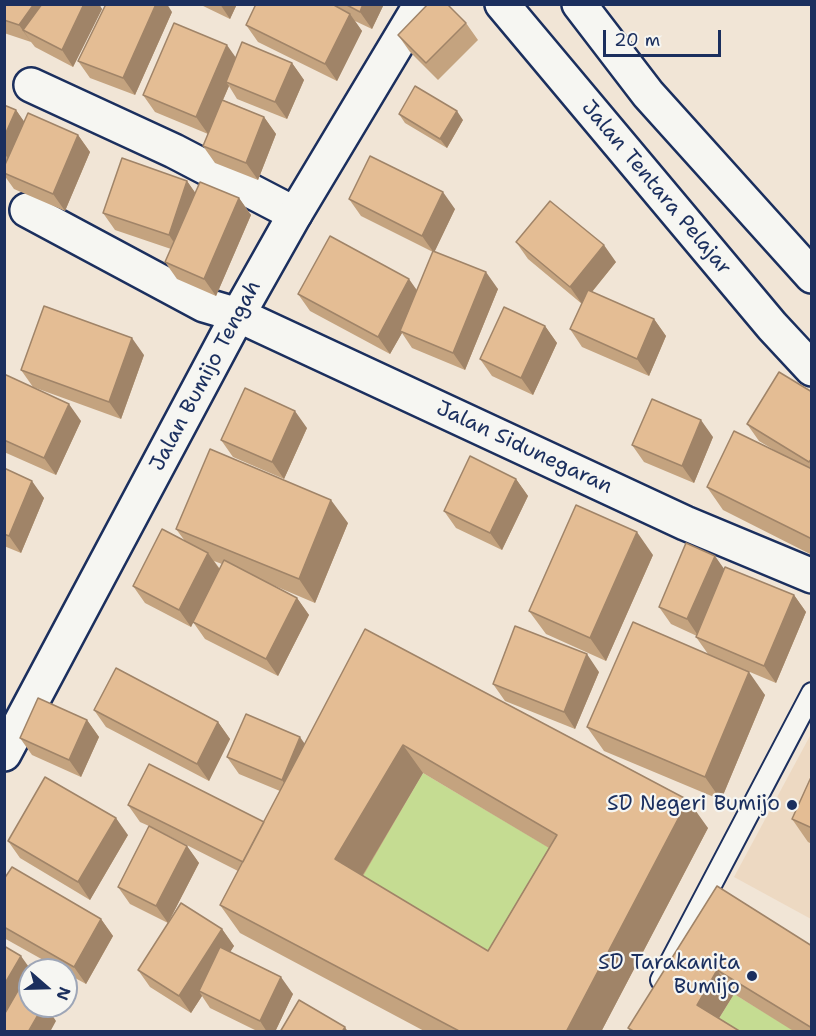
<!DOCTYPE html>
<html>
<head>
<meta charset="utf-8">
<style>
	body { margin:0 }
	#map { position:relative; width:816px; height:1036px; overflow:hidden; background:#f1e5d6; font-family:"Shantell Sans",sans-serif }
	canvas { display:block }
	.frame { position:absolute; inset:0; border:6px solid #1b2f5e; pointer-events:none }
	.north { position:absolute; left:18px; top:958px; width:60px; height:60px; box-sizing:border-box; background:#f6f6f2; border:2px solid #9ea6b7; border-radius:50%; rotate:110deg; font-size:16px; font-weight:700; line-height:24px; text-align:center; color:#1b2f5e }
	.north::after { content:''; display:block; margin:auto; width:21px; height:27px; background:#1b2f5e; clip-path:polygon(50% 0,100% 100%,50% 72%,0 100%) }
	.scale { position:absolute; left:603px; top:30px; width:118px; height:27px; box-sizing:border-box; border:3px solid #1b2f5e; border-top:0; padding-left:8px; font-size:18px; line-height:21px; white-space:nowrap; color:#1b2f5e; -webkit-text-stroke:4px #f6f6f2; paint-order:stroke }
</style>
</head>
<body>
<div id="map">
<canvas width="816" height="1036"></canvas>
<div class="frame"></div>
<div class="north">N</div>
<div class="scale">20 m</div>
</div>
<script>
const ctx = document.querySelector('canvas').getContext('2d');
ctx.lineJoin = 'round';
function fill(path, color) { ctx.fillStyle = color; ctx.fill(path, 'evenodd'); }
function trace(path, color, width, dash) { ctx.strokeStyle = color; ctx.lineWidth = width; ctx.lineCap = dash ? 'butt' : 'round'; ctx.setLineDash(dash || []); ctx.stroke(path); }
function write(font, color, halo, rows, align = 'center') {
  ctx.font = font + ' "Shantell Sans",sans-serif'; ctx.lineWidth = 4.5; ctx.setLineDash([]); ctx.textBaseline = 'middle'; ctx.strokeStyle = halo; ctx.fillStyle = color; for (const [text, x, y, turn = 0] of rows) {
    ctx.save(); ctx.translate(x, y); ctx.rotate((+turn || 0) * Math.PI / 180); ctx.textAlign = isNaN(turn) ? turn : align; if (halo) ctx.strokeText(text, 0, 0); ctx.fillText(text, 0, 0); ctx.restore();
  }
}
fill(new Path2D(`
	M811 734V919L734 877Z`), '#edd9c2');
fill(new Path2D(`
	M423 773 577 864 508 979 355 888Z
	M734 994 795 1031 719 1032 713 1028Z`), '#c5dc92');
const service = new Path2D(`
	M661 980 812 693`);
const minor = new Path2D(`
	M31 85 174 151 295 214
	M27 210 204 305 238 315 685 523 812 576`);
const tertiary = new Path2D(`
	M4 754 238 315 295 214 421 4`);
const secondary = new Path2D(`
	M502 4 772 326 812 369
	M579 4 648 94 812 276`);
trace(service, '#1b2f5e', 24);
trace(minor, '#1b2f5e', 38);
trace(tertiary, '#1b2f5e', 38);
trace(secondary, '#1b2f5e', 38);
trace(service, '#f6f6f2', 20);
trace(minor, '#f6f6f2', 33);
trace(tertiary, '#f6f6f2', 33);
trace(secondary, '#f6f6f2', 33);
fill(new Path2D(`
	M4 4H99L102 9 73 67 35 47 31 42 4 33Z
	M199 4H237L230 19Z
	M256 4H384L372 29 355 21 362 31 337 81 258 42 246 25Z
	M172 12 135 95 90 78 78 61Z
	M466 23 478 40 438 80 410 52 398 35Z
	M236 58 292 63 304 80 287 119 237 99 229 86 223 100 264 117 276 134 258 180 215 163 203 146 208 134 155 112 143 95Z
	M4 105 16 110 24 122 78 135 90 152 65 211 14 189 4 175V167L7 162 4 161Z
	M399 114 463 120 447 148 405 123Z
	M187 181 195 193 239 198 251 215 216 296 177 279 165 262 171 249 115 230 103 213Z
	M349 199 455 209 434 252 498 289 465 370 412 348 402 333 390 354 310 311 298 294 417 290 433 252 361 216Z
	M516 242 616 262 592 292 654 319 666 336 649 376 582 347 570 329 582 304 528 259Z
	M545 326 557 343 533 395 492 376 480 359Z
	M144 355 121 419 33 387 21 370Z
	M4 374 81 421 56 475 4 452Z
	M812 392V555L723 510 707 487 779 453 759 441 747 424Z
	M307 428 284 479 233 457 221 440Z
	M713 437 694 483 644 462 632 445Z
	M4 468 44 498 21 553 4 546Z
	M516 479 528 496 502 550 456 528 444 511Z
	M348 523 315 603 268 583 297 598 309 615 278 676 205 639 193 622 191 627 145 603 133 586 185 541 176 529ZM214 561 222 564 220 569Z
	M653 555 606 661 546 634 529 611Z
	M724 569 794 595 806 612 776 683 719 659 765 695 721 800 604 751 587 727 708 654 696 637 697 636 671 624 659 607Z
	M365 629 708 828 601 1032H426L240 933 220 905 238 871 151 827 187 846 199 863 168 923 130 904 118 887 149 826 140 822 128 805 264 822 280 791 239 774 227 757 305 744ZM423 773 549 848 488 951 363 876Z
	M599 672 575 729 505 701 493 684Z
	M94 710 218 722 230 739 209 781 106 727Z
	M87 720 99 737 81 777 32 755 20 738Z
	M812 775V844L808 842 792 819Z
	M128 835 90 900 20 858 8 841Z
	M4 879 101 919 113 936 86 984 66 973V970H61L4 938Z
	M717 886 812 946V1032H795L734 994 719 1018 741 1032H631L628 1028Z
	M222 929 234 946 230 952 293 994 275 1032H259L210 1008 202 996 191 1013 150 987 138 970Z`), '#c4a37f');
fill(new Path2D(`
	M34 4H58L23 30 31 42 19 25Z
	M84 4H99L102 9 73 67 62 50Z
	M156 4H167L172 12 135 95 123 78Z
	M220 4H237L230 19Z
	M363 4H384L372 29 360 12Z
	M350 14 362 31 337 81 325 64Z
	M227 45 239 62 226 82 229 86 208 134 196 117Z
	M292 63 304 80 287 119 275 102Z
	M16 110 28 127 12 164 4 153V137Z
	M457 111 463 120 447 148 440 139Z
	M264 117 276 134 258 180 246 163Z
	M78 135 90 152 65 211 53 194Z
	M187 181 199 198 181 253 169 235Z
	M443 192 455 209 434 253 422 236Z
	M239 198 251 215 216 296 204 279Z
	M604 245 616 262 582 304 570 287Z
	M486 272 498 289 465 370 453 353Z
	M409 279 421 296 400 331 402 333 390 354 378 337Z
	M654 319 666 336 649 376 637 359Z
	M545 326 557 343 533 395 521 378Z
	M132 338 144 355 121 419 109 402Z
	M69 404 81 421 56 475 44 458Z
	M295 411 307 428 284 479 272 462Z
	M701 420 713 437 694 483 682 466Z
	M516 479 528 496 502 550 490 533Z
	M32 481 44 498 21 553 9 536Z
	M331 500 348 523 315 603 299 579Z
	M637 532 653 555 606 661 590 638Z
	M208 553 220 570 191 627 179 610Z
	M715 556 727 573 699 637 687 619Z
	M794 595 806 612 776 683 764 666Z
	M297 598 309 615 278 676 266 659Z
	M587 654 599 672 575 729 564 712Z
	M749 672 765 695 721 800 705 777Z
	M87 720 99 737 81 777 69 760Z
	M218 722 230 739 209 781 197 764Z
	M300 737 312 754 294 797 282 780Z
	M403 745 423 773 355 888 335 859Z
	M688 800 708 828 601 1032H566Z
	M116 818 128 835 90 900 78 882Z
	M187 846 199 863 168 923 156 906Z
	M101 919 113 936 86 984 74 967Z
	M222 929 234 946 204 993 199 991 202 996 191 1013 179 996Z
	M21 956 31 970H30V978L4 1023V985Z
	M717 970 734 994 713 1028 697 1005Z
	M281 977 293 994 275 1032H267L260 1021Z
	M43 1006H46L56 1021 50 1032H28Z
	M345 1027 348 1032H342Z`), '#a08468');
const building = new Path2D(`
	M4 4H34L19 25 4 20Z
	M42 4H84L62 50 23 30Z
	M106 4H156L123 78 78 61Z
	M256 4H332L350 14 325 64 246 25Z
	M345 4H363L360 12Z
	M428 4H447L466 23 426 63 398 35Z
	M174 23 227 45 196 117 143 95Z
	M242 42 292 63 275 102 226 82Z
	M415 86 457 111 440 139 399 114Z
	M222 100 264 117 246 163 203 146Z
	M4 105 16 110 4 137Z
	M28 113 78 135 53 194 4 173V167Z
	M370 156 443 192 422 236 349 199Z
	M122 158 187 181 169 235 103 213Z
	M200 182 239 198 204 279 165 262Z
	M550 201 604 245 570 287 516 242Z
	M330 236 409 279 378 337 298 294Z
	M433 251 486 272 453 353 400 331Z
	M588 290 654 319 637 359 570 329Z
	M44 306 132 338 109 402 21 370Z
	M504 307 545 326 521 378 480 359Z
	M779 372 812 392V458L809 462 747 424Z
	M4 374 69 404 44 458 4 440Z
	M245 388 295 411 272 462 221 440Z
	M652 399 701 420 682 466 632 445Z
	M734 431 812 469V539L707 487Z
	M210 449 331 500 299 579 176 529Z
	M470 456 516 479 490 533 444 511Z
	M4 468 32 481 9 536 4 534Z
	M576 505 637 532 590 638 529 611Z
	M162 529 208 553 179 610 133 586Z
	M686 543 715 556 687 619 659 607Z
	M224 560 297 598 266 659 193 622Z
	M725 567 794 595 764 666 696 637Z
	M633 622 749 672 705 777 587 727Z
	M515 626 587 654 564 712 493 684Z
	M365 629 688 800 566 1032H461L220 905ZM403 745 557 835 488 951 335 859Z
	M116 668 218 722 197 764 94 710Z
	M38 698 87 720 69 760 20 738Z
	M246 714 300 737 282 780 227 757Z
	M149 764 264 822 243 862 128 805Z
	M812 775V828L792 819Z
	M45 777 116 818 78 882 8 841Z
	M149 826 187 846 156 906 118 887Z
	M12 867 101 919 74 967 4 927V879Z
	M717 886 812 946V1028L717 970 697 1005 741 1032H635L628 1028Z
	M181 903 222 929 179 996 138 970Z
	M4 946 21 956 4 985Z
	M220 947 281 977 260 1021 199 991Z
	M19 989 30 996V1006H43L28 1032H4V1015Z
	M299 1000 345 1027 342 1032H280Z`);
fill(building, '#e4bd94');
trace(building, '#a08468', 1.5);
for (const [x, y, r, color] of [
	[792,805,6,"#1b2f5e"],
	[752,976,6,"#1b2f5e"]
]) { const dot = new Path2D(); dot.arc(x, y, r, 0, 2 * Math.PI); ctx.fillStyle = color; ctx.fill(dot); trace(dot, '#f6f6f2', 2); }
write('21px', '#1b2f5e', '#f6f6f2', [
	["Jalan Tentara Pelajar",656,188,50],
	["Jalan Bumijo Tengah",206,376,-62],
	["Jalan Sidunegaran",524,448,25]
]);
write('21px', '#1b2f5e', '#f6f6f2', [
	["SD Negeri Bumijo",780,805],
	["SD Tarakanita",740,964],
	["Bumijo",740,988]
], 'right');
</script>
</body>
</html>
